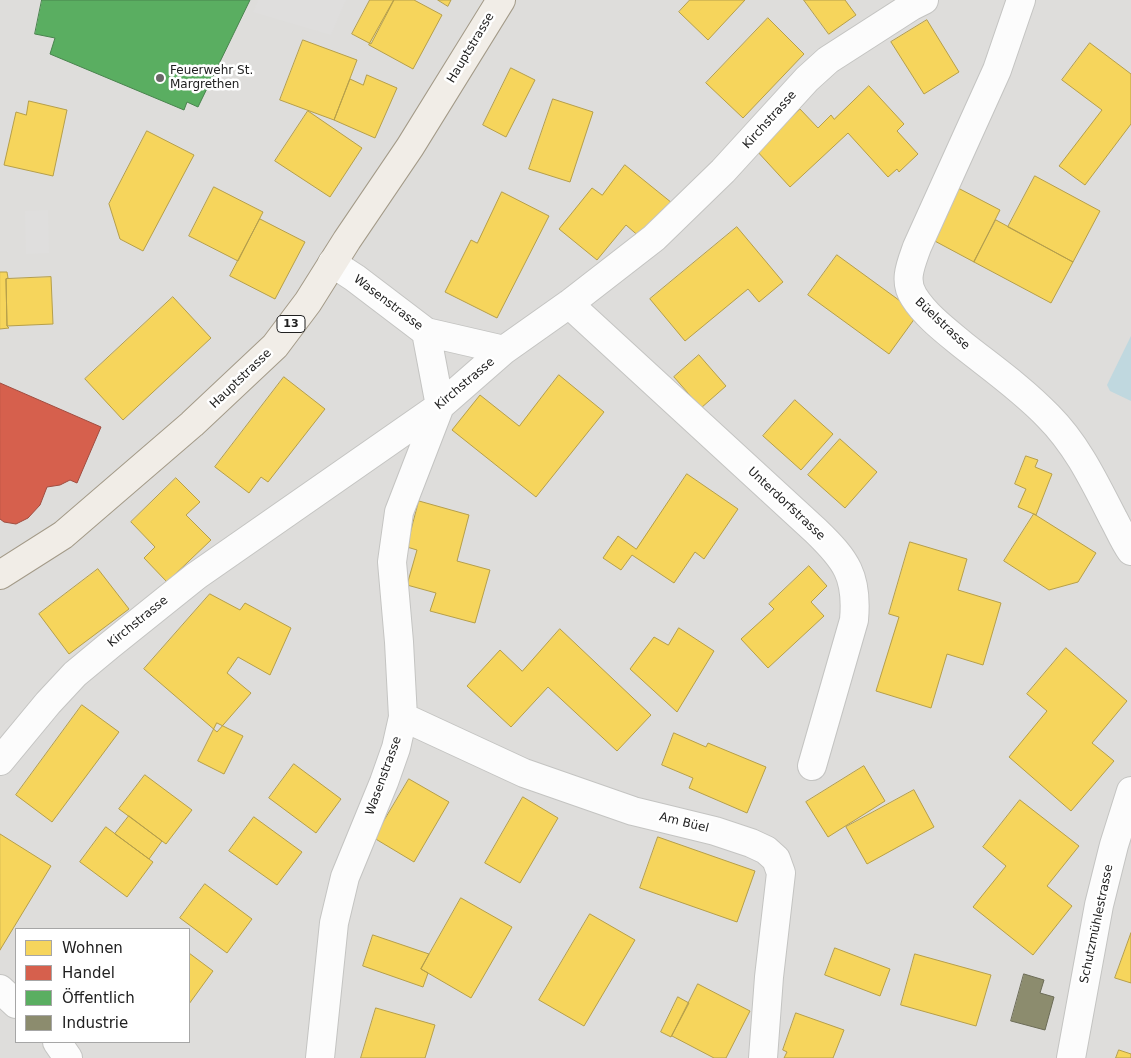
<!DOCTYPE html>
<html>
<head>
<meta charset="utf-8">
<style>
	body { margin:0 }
	#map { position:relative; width:1131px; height:1058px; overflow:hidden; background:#eeedea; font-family:"DejaVu Sans",sans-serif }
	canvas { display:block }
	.legend { position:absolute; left:15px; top:928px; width:175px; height:115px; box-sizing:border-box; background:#fff; border:1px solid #a6a6a6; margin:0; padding:6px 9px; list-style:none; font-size:15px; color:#212121 }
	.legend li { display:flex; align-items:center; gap:10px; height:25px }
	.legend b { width:25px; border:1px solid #a6a6a6 }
</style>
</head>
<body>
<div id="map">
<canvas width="1131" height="1058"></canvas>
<ul class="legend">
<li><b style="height:14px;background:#f6d55c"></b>Wohnen</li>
<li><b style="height:14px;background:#d6604d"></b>Handel</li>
<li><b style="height:14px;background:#5aae61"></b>Öffentlich</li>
<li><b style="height:14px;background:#8c8c6e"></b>Industrie</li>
</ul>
</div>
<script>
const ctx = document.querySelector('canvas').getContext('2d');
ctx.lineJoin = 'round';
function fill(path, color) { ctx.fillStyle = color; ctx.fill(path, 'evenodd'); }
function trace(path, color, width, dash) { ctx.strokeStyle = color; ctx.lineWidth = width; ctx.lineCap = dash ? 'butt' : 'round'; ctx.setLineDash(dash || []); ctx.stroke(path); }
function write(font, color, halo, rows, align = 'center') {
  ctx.font = font + ' "DejaVu Sans",sans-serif'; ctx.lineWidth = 5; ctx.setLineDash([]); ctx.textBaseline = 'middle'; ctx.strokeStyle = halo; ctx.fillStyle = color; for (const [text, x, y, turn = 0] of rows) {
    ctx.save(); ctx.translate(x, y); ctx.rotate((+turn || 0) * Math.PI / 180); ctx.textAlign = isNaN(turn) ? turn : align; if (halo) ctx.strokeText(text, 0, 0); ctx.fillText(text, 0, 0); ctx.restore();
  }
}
fill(new Path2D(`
	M0 0H1131V1058H0ZM16 929H189V1042H16Z`), '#dedddb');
fill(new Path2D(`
	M258 0H346L331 35 253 12Z
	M48 210 49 253 26 254 25 211Z`), '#dfdedd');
fill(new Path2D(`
	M1131 336V401L1110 391 1107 385Z`), '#c0d8df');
const homes = new Path2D(`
	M370 0H394L371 44 352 34Z
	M394 0H414L442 15 413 69 369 45Z
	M438 0H451L448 6Z
	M690 0H745L708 40 679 12Z
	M804 0H845L856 15 829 34Z
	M768 18 804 54 743 118 706 83Z
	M927 20 959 72 924 94 891 42Z
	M303 40 357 60 334 120 280 100Z
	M1090 43 1131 74V124L1085 185 1059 166 1102 110 1062 80Z
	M511 68 535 80 506 137 483 125Z
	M367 75 397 88 375 138 334 120 350 79 363 85Z
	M869 86 904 124 897 131 918 154 899 172 897 169 888 177 848 133 790 187 756 150 800 109 818 128 831 115 834 119Z
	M553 99 593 112 570 182 529 169Z
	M29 101 67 110 53 176 4 165 16 112 26 115Z
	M308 111 362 148 330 197 275 161Z
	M147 131 194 155 143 251 120 239 109 204Z
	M625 165 672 203 642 239 626 225 597 260 559 229 592 188 602 195Z
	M1035 176 1100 211 1073 262 1008 227Z
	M214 187 263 212 238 261 189 236Z
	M958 188 1000 210 974 262 931 239Z
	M502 192 549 216 497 318 445 292 471 240 477 243Z
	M260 219 305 242 275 299 230 276Z
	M996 220 1073 262 1051 303 974 262Z
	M737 227 783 282 759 302 748 289 685 341 650 299Z
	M837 255 918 314 889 354 808 295Z
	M0 272H7L8 278 6 279 7 326 9 328 0 329Z
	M51 277 53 324 7 326 6 279Z
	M173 297 211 338 123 420 85 379Z
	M699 355 726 386 701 408 674 377Z
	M559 375 604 412 536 497 452 430 480 395 519 426Z
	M284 377 325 409 268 482 261 477 249 493 215 467Z
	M795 400 833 434 801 470 763 436Z
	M840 439 877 472 845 508 808 475Z
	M1026 456 1038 460 1035 467 1052 474 1036 515 1018 507 1026 489 1015 484Z
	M687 474 738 509 704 559 695 552 674 583 632 555 621 570 603 558 618 536 636 549Z
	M176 478 200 502 186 515 211 540 167 582 144 558 155 547 131 522Z
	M419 501 469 515 457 561 490 570 475 623 430 611 436 593 407 585 417 550 407 547Z
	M1034 514 1096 553 1078 582 1049 590 1004 561Z
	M910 542 967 559 958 590 1001 603 983 665 947 654 931 708 876 691 899 617 889 614Z
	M809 566 827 586 811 602 824 616 768 668 741 639 774 609 769 604Z
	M98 569 129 609 69 654 39 614Z
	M210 594 240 610 245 603 291 628 270 675 238 657 227 673 251 693 217 732 144 669Z
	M679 628 714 651 677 712 630 669 654 637 668 645Z
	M560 629 651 715 617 751 548 687 511 727 467 686 500 650 522 671Z
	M1066 648 1127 701 1092 743 1114 761 1071 811 1009 757 1047 711 1027 694Z
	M82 705 119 732 52 822 16 795Z
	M217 723 243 736 224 774 198 761Z
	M674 733 706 747 708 743 766 767 747 813 689 788 693 778 662 765Z
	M294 764 341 799 316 833 269 798Z
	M864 766 885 801 828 837 806 802Z
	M145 775 192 810 166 844 119 809Z
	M409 779 449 802 414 862 374 838Z
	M914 790 934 827 867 864 846 827Z
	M523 797 558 818 520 883 485 863Z
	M1020 800 1079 846 1047 886 1072 906 1033 955 973 907 1006 866 983 847Z
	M129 816 162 841 149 859 115 834Z
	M254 817 302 852 277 885 229 851Z
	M106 827 153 862 127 897 80 862Z
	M0 834 51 866 0 950Z
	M658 837 755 871 737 922 640 888Z
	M205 884 252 919 227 953 180 918Z
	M461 898 512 927 471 998 421 969Z
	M590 914 635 940 584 1026 539 1000Z
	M1131 933V983L1115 978Z
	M373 935 429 954 421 969 428 973 423 987 363 966Z
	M835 948 890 969 880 996 825 975Z
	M189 953 213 971 189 1004Z
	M915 954 991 975 976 1026 901 1005Z
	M698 984 750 1011 726 1058H714L672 1036Z
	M678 997 689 1003 671 1037 661 1032Z
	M376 1008 435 1025 425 1058H361Z
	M796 1013 844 1030 833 1058H784L787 1052 783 1050Z
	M1119 1050 1131 1054V1058H1116Z`);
fill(homes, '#f6d55c');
trace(homes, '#b69f4a', 1);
const shops = new Path2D(`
	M0 383 101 427 77 483 70 480 60 485 47 487 40 505 28 518 16 524 4 522 0 519Z`);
fill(shops, '#d6604d');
trace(shops, '#a04d40', 1);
const public = new Path2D(`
	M42 0H250L198 107 187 102 184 110 50 54 55 38 35 34Z`);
fill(public, '#5aae61');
trace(public, '#49844e', 1);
const industry = new Path2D(`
	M1024 974 1044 980 1040 993 1054 997 1045 1030 1011 1021Z`);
fill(industry, '#8c8c6e');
trace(industry, '#6c6c57', 1);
const street = new Path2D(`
	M1021 0 997 70 917 247C911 264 903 281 914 297 926 316 946 331 963 345 992 368 1022 389 1048 416 1077 445 1094 481 1113 518 1119 529 1124 541 1131 551
	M332 263 355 278 426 332 504 350
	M569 304 816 531C846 560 858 576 854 620L812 766
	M403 717 524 773 633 811 715 831 751 843 766 850 776 859 781 873 769 977 763 1058
	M0 761 48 703 75 674 110 645 196 576 440 406 504 350 569 304 654 238 723 171 807 79 828 60 912 6 924 0
	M0 989 16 1004
	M57 1042 68 1058
	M320 1058 334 923 345 877 384 782 396 748 403 717 399 642 392 562 399 512 440 406 426 332
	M1071 1058 1099 905 1114 845 1131 791`);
const primary = new Path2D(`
	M0 575 63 535 192 424 275 346 308 302 347 240 410 147 501 0`);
trace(street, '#c4c4c2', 30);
trace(primary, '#a39a88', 30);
trace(street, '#fcfcfc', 28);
trace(primary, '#f1ede7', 28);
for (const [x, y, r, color] of [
	[160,78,5,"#696867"]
]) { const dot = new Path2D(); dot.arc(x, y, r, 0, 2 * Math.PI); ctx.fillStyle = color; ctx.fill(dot); trace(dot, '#fff', 2); }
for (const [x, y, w] of [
	[291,324,28]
]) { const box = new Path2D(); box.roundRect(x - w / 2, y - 8.5, w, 17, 4); ctx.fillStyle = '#fff'; ctx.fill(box); trace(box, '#212121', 1); }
write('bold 11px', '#212121', null, [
	["13",291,324]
]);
write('12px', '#212121', '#fff', [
	["Hauptstrasse",471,48,-59],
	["Kirchstrasse",770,120,-48],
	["Wasenstrasse",388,303,37],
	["Büelstrasse",942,324,43],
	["Hauptstrasse",241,379,-44],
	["Kirchstrasse",465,384,-40],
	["Unterdorfstrasse",786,504,43],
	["Kirchstrasse",138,622,-39],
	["Wasenstrasse",384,776,-70],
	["Am Büel",684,823,14],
	["Schutzmühlestrasse",1097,924,-78]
]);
write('12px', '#212121', '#fff', [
	["Feuerwehr St.",170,71],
	["Margrethen",170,85]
], 'left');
</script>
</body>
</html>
